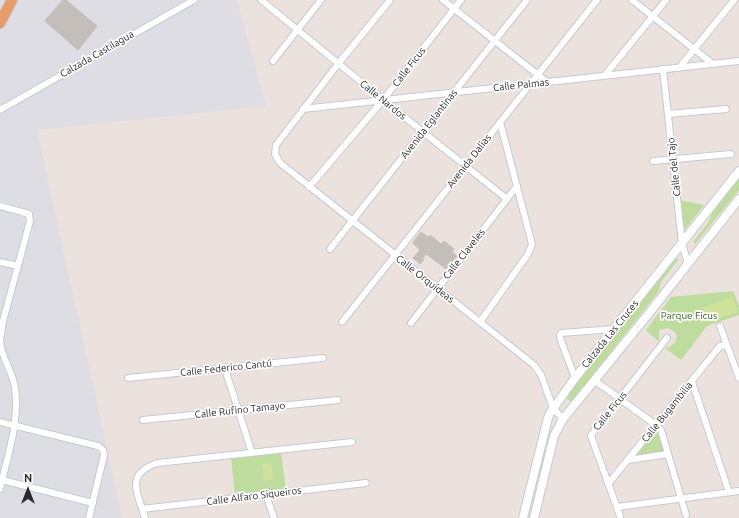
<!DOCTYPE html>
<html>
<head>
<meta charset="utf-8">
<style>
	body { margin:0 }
	#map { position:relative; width:739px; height:518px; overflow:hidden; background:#ebe2dd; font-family:Ubuntu,sans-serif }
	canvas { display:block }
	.north { position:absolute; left:8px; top:470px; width:40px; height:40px; -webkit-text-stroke:3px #fff; paint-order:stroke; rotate:0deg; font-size:11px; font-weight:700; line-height:16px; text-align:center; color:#2a2a2a }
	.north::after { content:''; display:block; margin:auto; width:14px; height:18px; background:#2a2a2a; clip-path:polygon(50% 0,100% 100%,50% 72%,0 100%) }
</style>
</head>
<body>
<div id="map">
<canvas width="739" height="518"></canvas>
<div class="north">N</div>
</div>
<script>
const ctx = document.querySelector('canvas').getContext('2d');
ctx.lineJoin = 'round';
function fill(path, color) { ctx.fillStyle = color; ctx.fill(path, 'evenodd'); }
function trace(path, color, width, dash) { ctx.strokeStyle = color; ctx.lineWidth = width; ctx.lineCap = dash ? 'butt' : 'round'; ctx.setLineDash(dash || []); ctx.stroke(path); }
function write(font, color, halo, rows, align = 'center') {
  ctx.font = font + ' Ubuntu,sans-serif'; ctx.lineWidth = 3.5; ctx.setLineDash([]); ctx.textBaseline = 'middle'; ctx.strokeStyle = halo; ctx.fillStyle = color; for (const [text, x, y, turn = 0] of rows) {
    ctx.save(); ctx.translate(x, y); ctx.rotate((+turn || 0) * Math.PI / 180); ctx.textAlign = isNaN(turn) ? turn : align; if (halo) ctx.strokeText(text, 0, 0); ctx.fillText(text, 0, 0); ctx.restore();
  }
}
fill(new Path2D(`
	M0 0H237L266 106 37 130 122 518H0Z`), '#dedde4');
fill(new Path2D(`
	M739 179V190L695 244 693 242 708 223 712 213Z
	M680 200 704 205 685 230Z
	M676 258 679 259 661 282 659 291 571 402 566 398 604 348Z
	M733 291 739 306V315L707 326 681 360 665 348C674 346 676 343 677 335 671 328 667 326 659 331V342L646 330 671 297Z
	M656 426 668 453 630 459Z
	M281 450 286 491 235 497 231 457Z`), '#bfdc9f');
fill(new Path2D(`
	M733 297 738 312 708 322 703 307Z
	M271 463 273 480 264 481 262 464Z`), '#d1e29c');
const building = new Path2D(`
	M63 0H66L97 26 78 50 45 21Z
	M421 232 428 237 430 235 441 244 444 241 454 249 452 252 457 256 446 269 426 254 422 260H424L420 264 413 258 420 250 413 243Z`);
fill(building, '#c3beb9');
trace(building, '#c6beb7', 1);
const minor = new Path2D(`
	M261 0 383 100 507 199
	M390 0 338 64 276 145 275 154 280 163 534 365 541 375 553 408 563 419
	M443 0 547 82
	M632 0 713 64
	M273 61 321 0
	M679 68 734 0
	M663 69 682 244 688 263
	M605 75 666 0
	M303 109 739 61
	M0 110 194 0
	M668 114 726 109
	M653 161 731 154
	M309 187 383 100 461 0
	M0 206 29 214 30 221 3 321 0 340
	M330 249 527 0
	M0 262 18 266
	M342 322 597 0
	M480 322 528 254 532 244 500 122
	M411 323 517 186
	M720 326 739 378
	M0 341C1 358 13 371 15 388 20 420 7 458 0 489
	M225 369 252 453
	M128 378 323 358
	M575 378 560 338V335L561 333 614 329
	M594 380 656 425 661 430 686 515
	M692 382 729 492
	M143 420 338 400
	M0 422 98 446 103 450 104 455 89 518
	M628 460 668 454
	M2 480 93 503
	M608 484 720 346 727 345
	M266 495 274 518
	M617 507 739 491
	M142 509 366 483
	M620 516 591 436 592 434 667 338
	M145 518C138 493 124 475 157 463L352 442`);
const tertiary = new Path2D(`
	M523 518 548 418 550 413 575 378 739 171
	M534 518 554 436 563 419 650 312 739 199`);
const trunk = new Path2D(`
	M0 23 12 0`);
trace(minor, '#c5cad2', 8);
trace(tertiary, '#c5cad2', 10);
trace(trunk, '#c3c3c3', 12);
trace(minor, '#fff', 6);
trace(tertiary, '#fff', 8);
trace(trunk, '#e99c67', 10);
write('10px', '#2a2a2a', '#fff', [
	["Calzada Castilagua",97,54,-30],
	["Calle Ficus",409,67,-52],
	["Calle Palmas",521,85,-6],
	["Calle Nardos",383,100,39],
	["Avenida Eglantinas",429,124,-52],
	["Avenida Dalias",469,161,-52],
	["Calle del Tajo",674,167,-96],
	["Calle Claveles",464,254,-52],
	["Calle Orquídeas",425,279,38],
	["Calzada Las Cruces",610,334,-51],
	["Calle Federico Cantú",226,368,-6],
	["Calle Rufino Tamayo",240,410,-6],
	["Calle Ficus",610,411,-51],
	["Calle Bugambilia",667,412,-51],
	["Calle Alfaro Siqueiros",254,496,-7]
]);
write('10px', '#3a6021', '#fff', [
	["Parque Ficus",689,316]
]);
</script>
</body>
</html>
